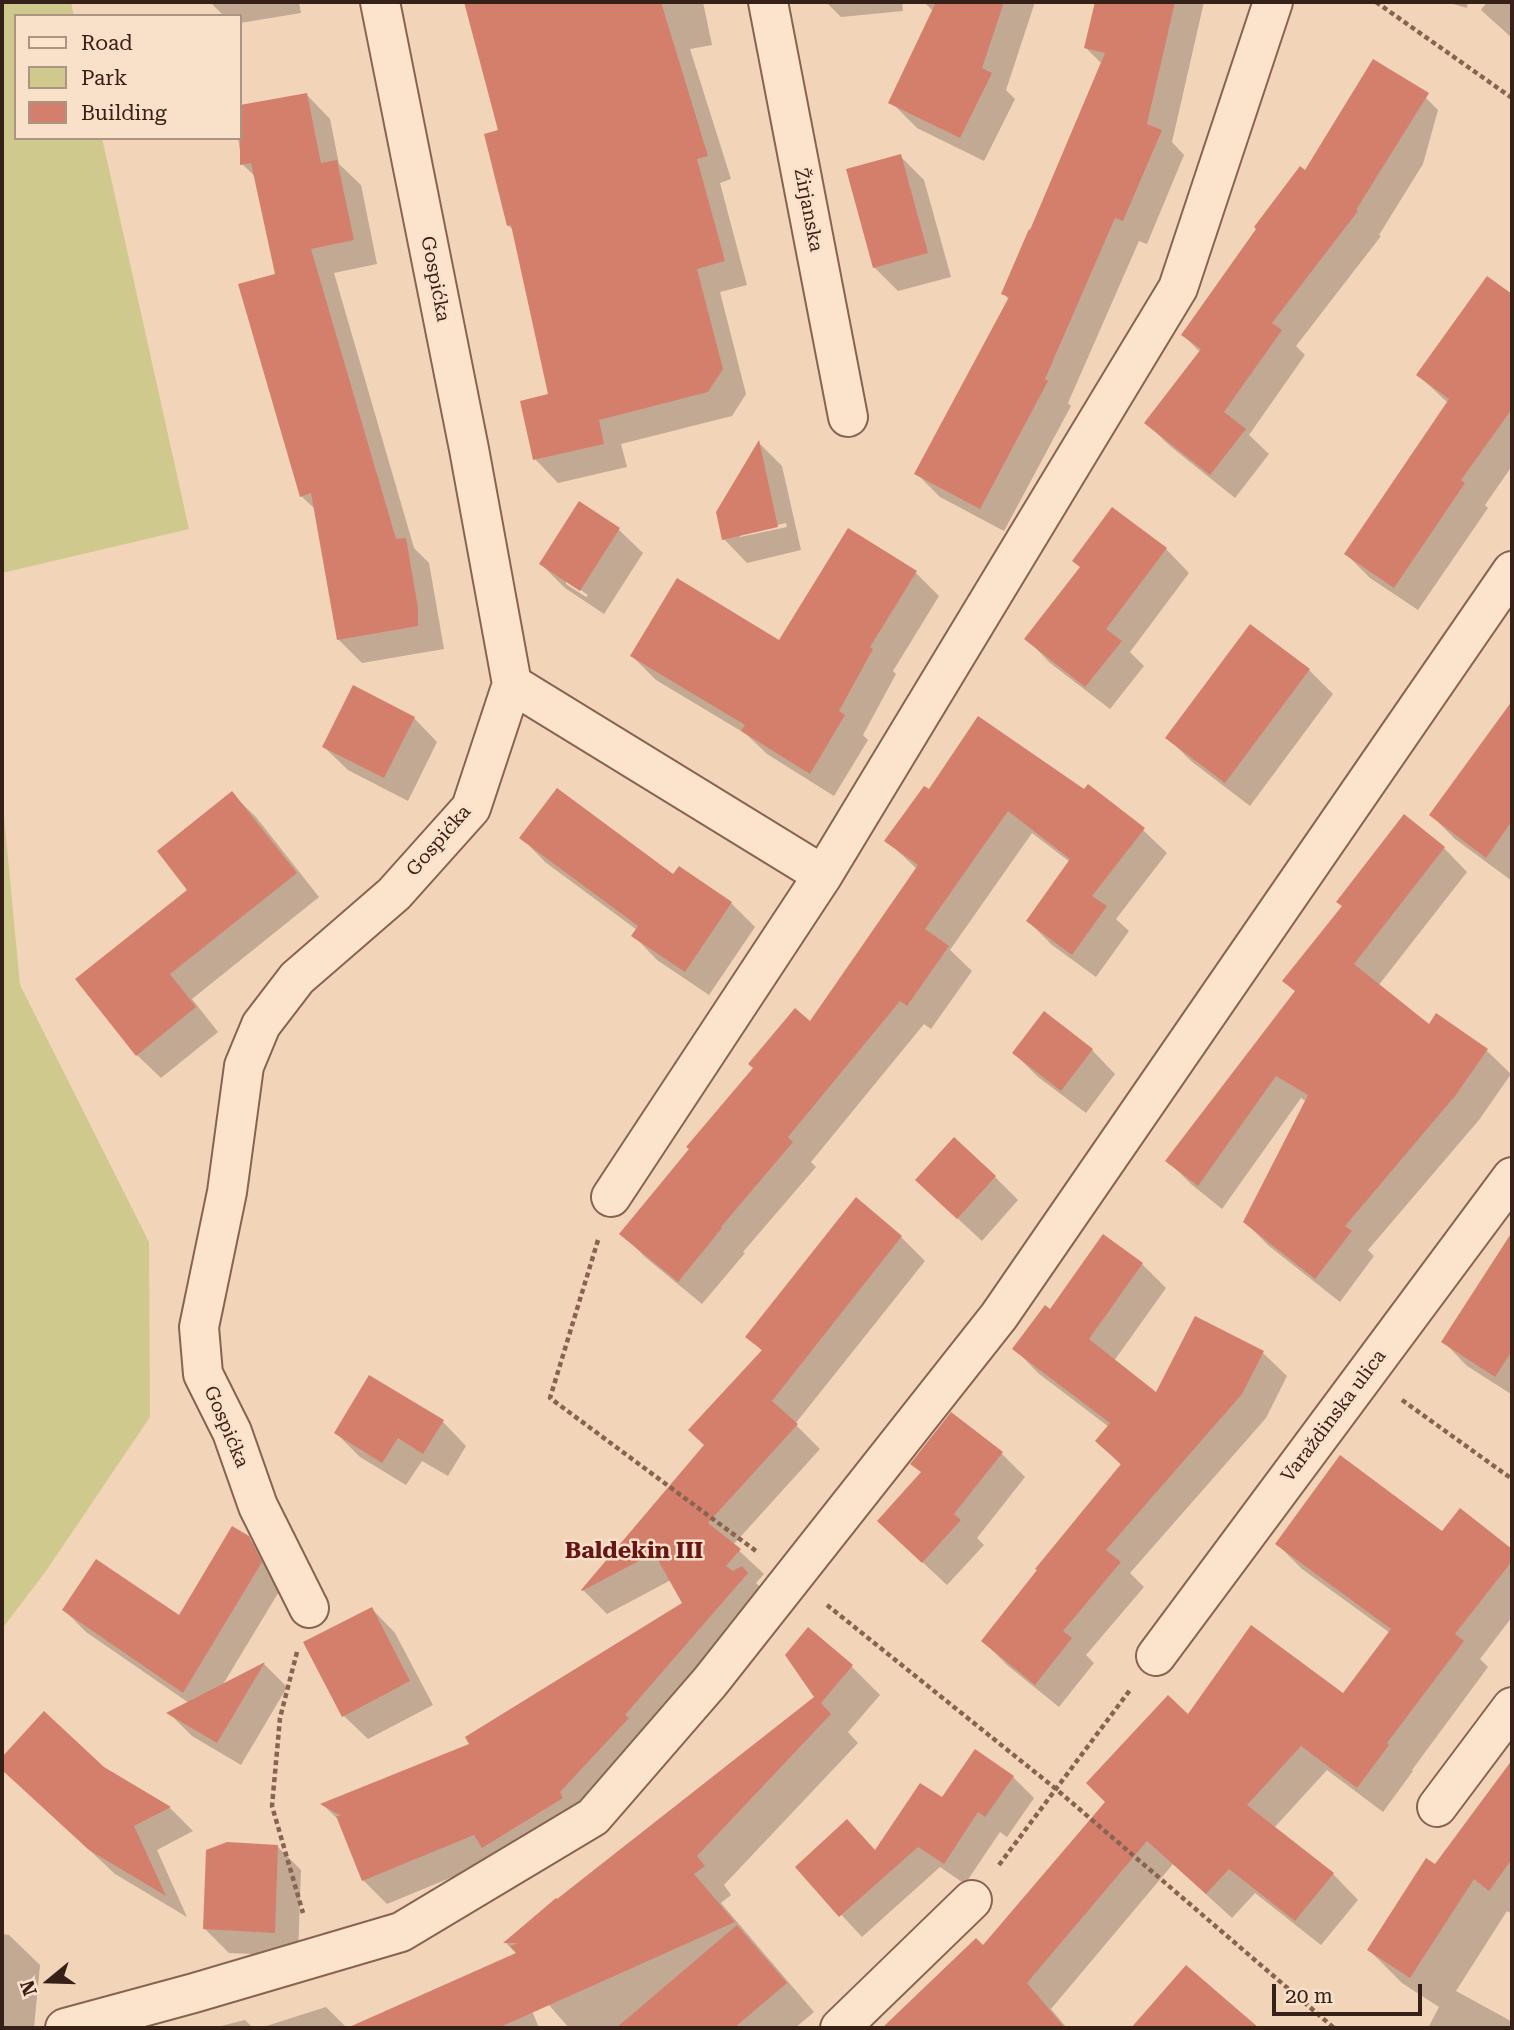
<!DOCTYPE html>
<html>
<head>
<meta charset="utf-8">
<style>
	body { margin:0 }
	#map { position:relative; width:1514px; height:2030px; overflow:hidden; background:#f2d4b9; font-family:"Roboto Serif",serif }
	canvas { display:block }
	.frame { position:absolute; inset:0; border:4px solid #362119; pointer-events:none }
	.legend { position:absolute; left:14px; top:14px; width:228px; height:126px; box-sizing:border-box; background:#f8e0c9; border:2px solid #aa9483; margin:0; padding:9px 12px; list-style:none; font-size:21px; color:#362119 }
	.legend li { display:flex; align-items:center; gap:14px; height:35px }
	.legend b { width:35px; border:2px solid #aa9483 }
	.north { position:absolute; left:14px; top:1946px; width:70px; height:70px; -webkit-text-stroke:5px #f8e0c9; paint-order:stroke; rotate:251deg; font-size:19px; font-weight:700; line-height:28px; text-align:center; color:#362119 }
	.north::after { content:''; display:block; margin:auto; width:24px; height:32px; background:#362119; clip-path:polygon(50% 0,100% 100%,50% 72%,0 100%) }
	.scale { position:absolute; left:1272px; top:1984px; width:150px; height:32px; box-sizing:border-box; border:4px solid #362119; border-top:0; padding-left:9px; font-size:21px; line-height:24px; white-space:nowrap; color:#362119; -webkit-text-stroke:5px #f8e0c9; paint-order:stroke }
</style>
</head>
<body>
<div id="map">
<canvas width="1514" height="2030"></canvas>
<div class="frame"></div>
<ul class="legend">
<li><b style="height:9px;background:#fce3cc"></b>Road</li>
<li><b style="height:19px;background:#d0c98d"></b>Park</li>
<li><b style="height:19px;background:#d47f6b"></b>Building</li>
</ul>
<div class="north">N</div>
<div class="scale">20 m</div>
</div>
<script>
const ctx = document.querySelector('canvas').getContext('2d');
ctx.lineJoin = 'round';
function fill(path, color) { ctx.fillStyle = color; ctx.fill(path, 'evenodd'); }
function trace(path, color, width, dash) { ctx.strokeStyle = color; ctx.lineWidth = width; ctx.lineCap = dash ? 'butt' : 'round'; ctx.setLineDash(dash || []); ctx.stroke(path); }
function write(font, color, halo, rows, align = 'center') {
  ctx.font = font + ' "Roboto Serif",serif'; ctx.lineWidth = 5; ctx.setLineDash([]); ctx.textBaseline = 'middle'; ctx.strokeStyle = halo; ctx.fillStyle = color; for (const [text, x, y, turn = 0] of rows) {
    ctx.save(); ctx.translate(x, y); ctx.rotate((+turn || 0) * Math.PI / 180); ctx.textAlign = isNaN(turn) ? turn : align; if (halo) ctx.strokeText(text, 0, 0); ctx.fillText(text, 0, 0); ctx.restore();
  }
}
fill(new Path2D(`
	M2 2H71L74 16H16V138H102L189 529 2 573Z
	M2 795 20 985 149 1242 150 1417 46 1571 2 1629Z`), '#d0c98d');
fill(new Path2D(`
	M210 2H299L301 13 240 23V16H224Z
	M491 2H703L712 45 690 49 731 179 720 183 747 285 720 292 746 394 732 416 621 444 627 467 558 483 535 459 550 396 514 231 508 225 501 131 468 8Z
	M826 2H902L903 11 841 17Z
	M926 2H1035L1006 90 1015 99 984 161 917 128 893 104 933 11 926 4Z
	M1096 2H1204L1172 142 1184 155 1147 244 1139 241 1068 403 1071 406 1004 531 940 497 916 473 1009 300 1003 293 1102 64 1086 48Z
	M1446 2H1468L1467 8Z
	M1487 2H1512V38L1481 10Z
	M1414 86 1438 110 1423 164 1379 235 1381 236 1296 346 1305 355 1249 435 1269 454 1235 498 1170 446 1146 423 1201 353 1183 335 1306 172Z
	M307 95 330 119 339 164 361 185 377 264 334 273 414 548 429 563 444 649 362 663 338 639 316 510 301 496 277 275 257 178 242 164 238 138H240V107Z
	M900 156 924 180 951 277 898 291 874 267Z
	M1512 292V466L1485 505 1488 508 1418 610 1370 578 1346 554 1448 403 1418 375Z
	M759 443 782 466 801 550 747 563 724 539ZM786 523 787 527 740 537V534Z
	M580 504 619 530 643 553 604 614 565 588 541 564ZM566 580 588 595 586 597 566 584Z
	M1166 549 1189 573 1130 652 1144 666 1110 709 1050 663 1027 639Z
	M916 573 939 596 893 671 896 674 863 735 868 740 834 796 767 754 746 734 656 680 632 656 779 643Z
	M1309 670 1333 694 1250 806 1191 761 1167 737Z
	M414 718 437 742 408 801 348 770 324 747Z
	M1491 734 1512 750V881L1455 839 1431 815Z
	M924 788 1143 830 1167 853 1116 919 1129 931 1096 977 1052 945 1028 921 1070 862 1032 833 950 950 972 971 931 1029 924 1024 811 1162 816 1167 743 1252 745 1253 702 1304 645 1257 622 1234 810 1023 917 869 887 841Z
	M232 794 256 817 319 897 192 999 218 1032 161 1078 137 1055 190 890Z
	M522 838 674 876 679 868 731 903 755 927 709 995 657 960 634 936 637 930 545 862Z
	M1444 848 1467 872 1378 986 1429 1027 1437 1015 1487 1051 1511 1074 1479 1120 1368 1250 1374 1256 1340 1302 1269 1246 1245 1222 1307 1102 1301 1098 1222 1209 1191 1184 1167 1160 1297 993 1285 981Z
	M1092 1050 1115 1074 1086 1113 1038 1077 1014 1053Z
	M995 1177 1018 1200 982 1241 941 1203Z
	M856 1199 901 1237 925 1261 795 1424 820 1449 733 1545 764 1574 756 1583 765 1592 582 1817 496 1859 387 1904 363 1880 340 1821 323 1805 472 1745 684 1604 671 1580 607 1614 583 1590 705 1446 763 1352 748 1336Z
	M1505 1246 1512 1251 1511 1394 1467 1366 1444 1342Z
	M1142 1264 1166 1288 1114 1361 1157 1394 1263 1353 1287 1376 1266 1418 1130 1573 1144 1587 1086 1655 1094 1663 1059 1707 1007 1665 983 1641 1122 1466 1097 1441 1109 1427 1038 1373 1015 1349 1051 1312Z
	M443 1422 466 1446 448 1476 422 1461 406 1485 360 1457 336 1433Z
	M1001 1453 1025 1477 977 1538 984 1545 947 1585 903 1544Z
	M1461 1510 1512 1551V1617L1480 1659 1488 1667 1412 1770 1413 1771 1383 1812 1327 1770 1274 1828 1333 1874 1358 1900 1321 1945 1255 1893 1232 1918 1173 1864 1051 2009 1067 2028H885L976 1940 984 1948 1188 1716 1344 1696 1390 1633 1302 1569 1277 1544 1442 1533Z
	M248 1538 270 1560 283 1585 222 1686 264 1664 287 1687 241 1765 192 1736 169 1713 189 1703 86 1632 64 1610 179 1618Z
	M372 1609 395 1633 433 1705 368 1739 344 1716Z
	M808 1630 852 1667 880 1695 848 1732 858 1743 724 1885 731 1895 721 1903 814 2012 795 2028H569L508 1958 517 1954 506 1943 817 1697Z
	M44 1713 103 1768 170 1808 193 1831 157 1850 187 1917 115 1874 2 1768V1760Z
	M975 1751 1013 1777 1034 1798 1007 1837 1000 1832 965 1884 940 1867 862 1937 797 1867 847 1822 876 1852 942 1799Z
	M1512 1763V1914L1507 1911 1456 1991 1509 2020 1512 2023V2028H1428L1439 2007 1402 1983 1369 1950 1435 1867Z
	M277 1846 301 1870 298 1956 229 1953 205 1929Z
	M2 1934 9 1935 40 1965 34 2028H2Z
	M522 1986 539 2028H419L408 2003Z
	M326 2007 347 2028H260Z
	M1246 2019 1255 2028H1145L1139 2022Z
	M245 2020 253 2028H213Z`), '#0003');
fill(new Path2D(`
	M464 2H661L708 156 697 159 725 261 697 269 723 369 708 392 599 420 604 444 533 460 520 401 548 394 511 225 507 226 484 134 498 130Z
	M936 2H1004L982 68 992 73 960 138 888 103Z
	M1095 2H1175L1147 124 1162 130 1123 221 1115 218 1045 379 1048 381 980 509 914 474 1009 297 1001 294 1029 229 1030 230 1105 53 1084 48Z
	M1373 59 1429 93 1356 210 1358 211 1272 323 1282 330 1224 412 1246 429 1210 475 1144 423 1201 349 1181 335 1256 229 1254 227 1300 166 1305 170Z
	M307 93 321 163 337 160 354 240 311 249 396 539 406 538 418 608V626L337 640 311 493 300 497 238 284 275 274 251 163 240 165V105Z
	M901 154 928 253 873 268 846 169Z
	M1487 276 1512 294V409L1461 480 1465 483 1394 588 1344 554 1449 399 1416 375Z
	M759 440 778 527 722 540 716 512Z
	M579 501 620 528 580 591 539 564Z
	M1112 507 1167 548 1106 629 1122 641 1085 687 1024 639 1080 567 1072 561Z
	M848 528 917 571 870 647 873 649 839 711 845 715 810 774 741 731 745 725 630 656 677 578 779 640Z
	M1250 624 1310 669 1225 783 1165 738Z
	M353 685 415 717 384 778 322 747Z
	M1512 701V821L1486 858 1429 815Z
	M978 716 1084 789 1088 784 1145 828 1092 896 1107 906 1072 955 1026 921 1070 859 1008 811 925 929 949 946 907 1006 900 1001 788 1137 793 1142 721 1227 722 1228 678 1282 619 1234 689 1149 686 1147 753 1068 748 1064 795 1008 810 1021 918 865 884 841 924 786 929 789Z
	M557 788 673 874 679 866 732 902 685 972 631 936 638 926 519 838Z
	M232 791 297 873 170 974 196 1007 136 1056 75 979 187 890 157 851Z
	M1404 814 1445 847 1354 964 1429 1024 1436 1013 1488 1049 1455 1096 1345 1226 1352 1231 1315 1279 1243 1222 1308 1095 1276 1076 1198 1186 1165 1161 1295 991 1282 981 1342 906 1336 902Z
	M1044 1011 1093 1049 1061 1091 1012 1053Z
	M954 1137 996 1176 957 1219 915 1180Z
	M856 1197 902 1236 772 1401 798 1424 708 1523 741 1549 726 1566 733 1571 742 1566 748 1573 625 1715 629 1718 560 1792 563 1798 482 1848 474 1835 362 1881 336 1816H341L320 1804 469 1744 465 1737 682 1603 654 1553 582 1591 581 1590 704 1445 688 1430 762 1350 745 1337Z
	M1512 1232V1351L1495 1377 1441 1342Z
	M1103 1234 1143 1263 1089 1339 1156 1392 1195 1316 1264 1351 1242 1394 1106 1550 1121 1562 1063 1631 1072 1638 1035 1685 981 1641 1037 1570 1035 1569 1121 1464 1095 1441 1110 1423 1012 1349 1045 1305 1050 1309Z
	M369 1375 444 1420 423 1454 398 1438 382 1463 334 1433Z
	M951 1412 1003 1452 954 1514 961 1520 922 1563 877 1521 921 1472 910 1464Z
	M1340 1455 1442 1531 1460 1508 1512 1549V1561L1455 1634 1464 1641 1387 1743 1389 1745 1357 1788 1301 1746 1247 1805 1334 1873 1295 1921 1229 1869 1206 1894 1147 1841 1027 1983 1065 2028H882L976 1938 983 1945 1105 1802 1086 1783 1168 1695 1188 1714 1251 1625 1343 1693 1391 1629 1275 1544Z
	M232 1526 249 1536 262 1562 183 1693 62 1610 96 1559 179 1615Z
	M372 1607 410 1681 342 1717 303 1642Z
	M808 1627 853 1665 821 1703 831 1714 697 1856 705 1866 694 1874 735 1922 498 2028H347L516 1953 510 1946 518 1943H503L556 1898 557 1899 814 1697 785 1655Z
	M265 1662 217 1743 166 1713Z
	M44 1711 104 1767 171 1807 134 1826 166 1896 89 1850 2 1770V1757Z
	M975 1749 1014 1776 985 1817 978 1812 944 1864 918 1847 839 1917 795 1867 847 1819 875 1850 920 1783 942 1797Z
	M1512 1760V1859L1489 1891 1474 1879 1410 1978 1367 1950 1426 1858 1435 1864Z
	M227 1842 278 1845 275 1933 203 1929 206 1850Z
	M737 1925 787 1983 734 2028H616Z
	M1186 1965 1259 2028H1131Z`), '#d47f6b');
const street = new Path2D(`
	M768 2 848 417
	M512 684 823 875
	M611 1197 823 875 1178 288 1273 2
	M309 1608 258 1506 232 1432 203 1374 199 1327 227 1192 244 1066 261 1025 297 978 394 894 471 808 512 684 469 449 380 2
	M1156 1656 1512 1177
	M1437 1807 1512 1707
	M65 2028 194 1993 401 1932 593 1817 710 1682 999 1316 1512 571
	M840 2028 972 1900`);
trace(street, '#896352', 42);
trace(new Path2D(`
	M1376 2 1512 98
	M598 1240 550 1398 756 1551
	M1402 1400 1512 1479
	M827 1605 1056 1789 1334 2028
	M297 1652 280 1718 272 1806 303 1913
	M999 1865 1130 1690`), '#896352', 4.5, [5, 3.5]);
trace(street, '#fce3cc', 38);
write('19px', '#362119', '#f8e0c9', [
	["Žirjanska",808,210,79],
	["Gospićka",435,279,79],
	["Gospićka",439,841,-49],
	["Varaždinska ulica",1334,1416,-53],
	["Gospićka",226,1427,67]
]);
write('bold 23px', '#671516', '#f8e0c9', [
	["Baldekin III",634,1551]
]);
</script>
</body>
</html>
